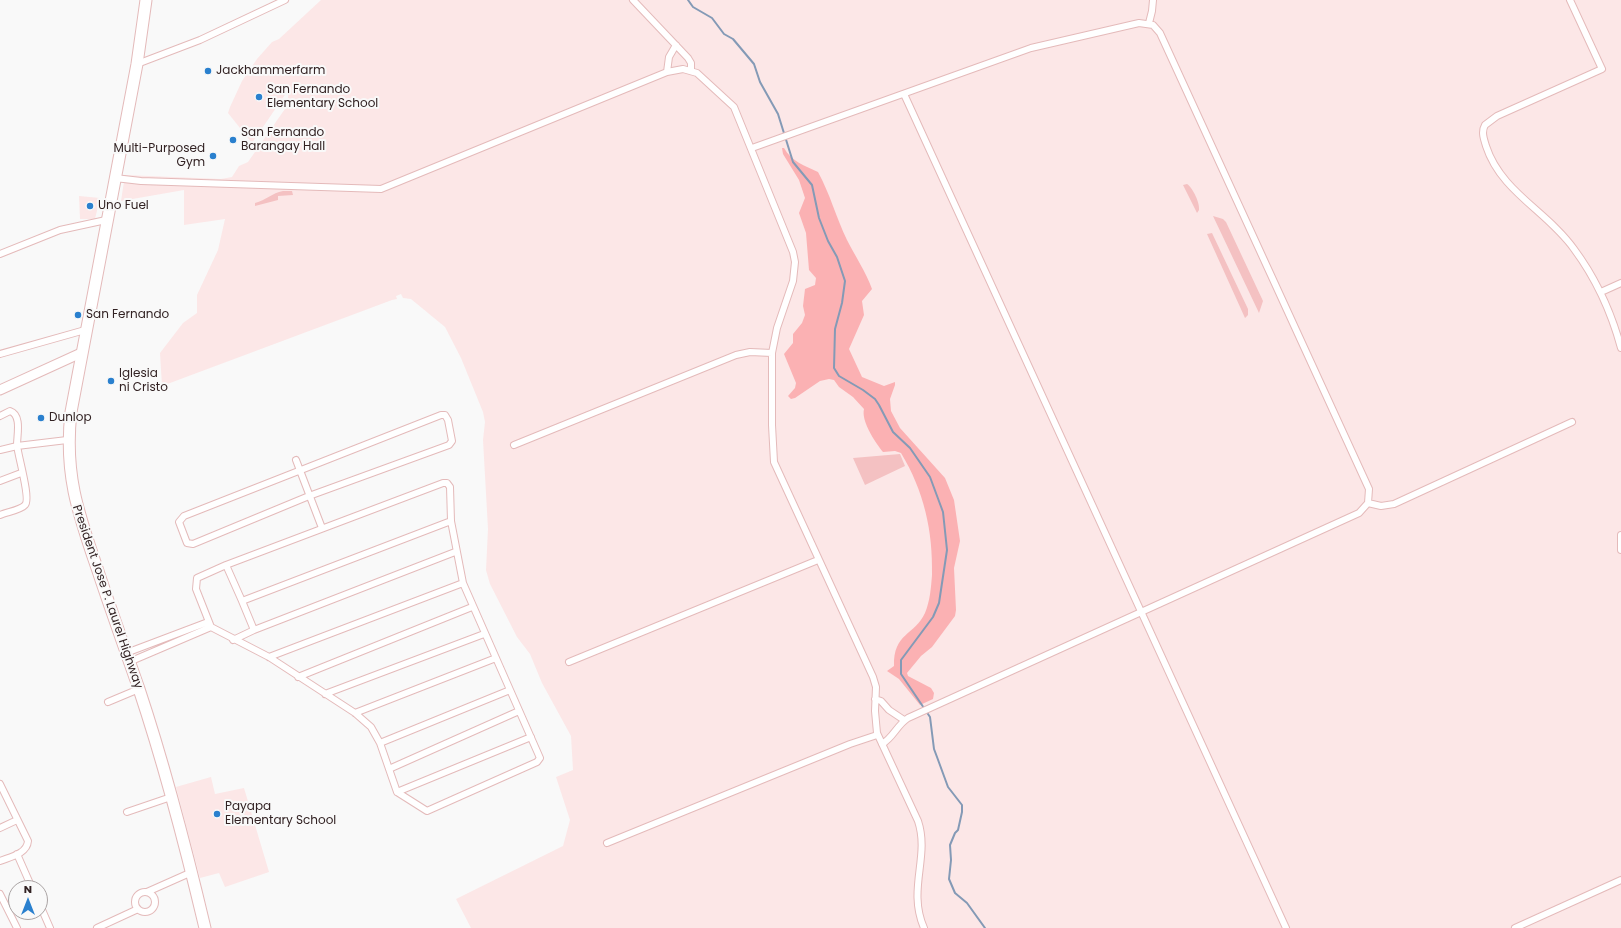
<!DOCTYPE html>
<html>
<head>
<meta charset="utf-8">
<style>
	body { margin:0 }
	#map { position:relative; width:1621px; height:928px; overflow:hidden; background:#f9f9f9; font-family:Poppins,sans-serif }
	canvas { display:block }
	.north { position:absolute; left:8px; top:880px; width:40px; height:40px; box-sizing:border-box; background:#f9f9f9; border:1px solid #a9a3a3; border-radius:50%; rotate:0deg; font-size:11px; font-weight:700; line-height:16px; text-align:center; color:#322223 }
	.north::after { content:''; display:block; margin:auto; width:14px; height:18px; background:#2a80ce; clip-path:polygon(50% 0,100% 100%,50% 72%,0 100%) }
</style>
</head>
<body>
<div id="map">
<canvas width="1621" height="928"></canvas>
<div class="north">N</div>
</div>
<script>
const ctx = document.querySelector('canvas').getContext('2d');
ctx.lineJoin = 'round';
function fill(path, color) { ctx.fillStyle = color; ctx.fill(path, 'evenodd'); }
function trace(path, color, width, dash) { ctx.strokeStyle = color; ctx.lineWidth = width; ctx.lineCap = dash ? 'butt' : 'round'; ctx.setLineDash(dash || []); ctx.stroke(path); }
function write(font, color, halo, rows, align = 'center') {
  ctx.font = font + ' Poppins,sans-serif'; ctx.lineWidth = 4; ctx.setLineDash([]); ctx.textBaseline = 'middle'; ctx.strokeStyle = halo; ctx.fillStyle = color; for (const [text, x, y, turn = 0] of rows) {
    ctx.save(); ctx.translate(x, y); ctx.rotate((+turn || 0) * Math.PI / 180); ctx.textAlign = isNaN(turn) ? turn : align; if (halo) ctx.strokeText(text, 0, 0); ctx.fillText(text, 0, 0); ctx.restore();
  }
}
fill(new Path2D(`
	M321 0H1621V928H471L456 899 563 846 570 820 556 777 573 770 571 736 542 683 530 654 517 637 490 584 486 570 488 529 483 440 485 422 483 412 461 358 445 327 411 299 403 298 401 294 396 296 397 299 392 300 162 386 160 353 183 323 197 313V295L218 250 225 219 184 225V190L121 201 125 175 221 179 232 177 239 166 248 162 287 106 289 89 252 143 228 113 230 107 242 81 257 59 272 42 279 39Z
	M79 196 100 198 95 219H80Z
	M211 777 215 794 244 788 269 872 225 887 219 873 200 878 176 787Z`), '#fce7e7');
fill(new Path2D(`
	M1187 184C1193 188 1200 203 1199 210L1197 213 1183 185Z
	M283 191H292L293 195 278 196V200L255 206V203C266 200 272 193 283 191Z
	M1213 216 1223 219 1226 222 1263 301 1259 313Z
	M1212 233 1248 309V315L1245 318 1207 234Z
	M900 454 905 466 865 485 853 458Z`), '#f4c1c2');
fill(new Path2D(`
	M782 148H784C791 161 805 166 818 172 830 194 836 217 847 240 855 256 866 272 872 289L862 301 864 315 849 349 862 377 884 386 895 382V385L890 399 891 411 900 428 945 478 954 500 960 541 954 568 956 610 955 616 932 647 921 656 907 673 908 676 931 688 934 693 933 699 920 705 899 679 887 671 894 666C893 633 915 635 925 613 930 601 931 588 932 575 933 531 924 491 901 453L895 451 883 452C875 442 861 421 864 409L853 397 839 387 834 380 829 379 820 381 795 398 791 399 788 396 795 388 796 383 784 354 793 343V334L802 323 805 315 803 306 805 289 815 285 816 278 809 270 806 233 799 213 805 198 799 180 783 154Z`), '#fbb1b3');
trace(new Path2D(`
	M688 0 693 7 712 18 724 34 733 39 754 64 760 82 778 114 793 162 812 185 819 218 828 241 837 257 845 281 842 303 835 329 834 368 839 376 863 390 875 399 879 405 893 432 910 448 930 477 943 512 947 550 939 603 933 617 901 660V674L930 717 934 749 937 757 948 787 962 805V812L958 830 955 833 950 845 951 860 949 879 955 893 967 903 985 928`), '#849ab6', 2);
const street = new Path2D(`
	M633 0 688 58 691 63V70
	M1570 0 1602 69 1497 116 1485 125C1481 132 1484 139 1486 146 1501 192 1547 211 1574 249 1597 280 1611 311 1621 348
	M1149 23 1152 11 1153 0
	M137 64 200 40 285 0
	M667 72 669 57 676 45
	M904 94 1286 928
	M752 148 1031 48 1139 23 1153 25 1160 33 1369 489 1368 503 1359 513 908 718C897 725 893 738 882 744
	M115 178 141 181 381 189 667 72 683 69 697 73 734 107 793 252 795 262 793 281 777 328 772 353V425L774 462 873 677 876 687 875 711 877 733 918 821C930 857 907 889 924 928
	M0 254 60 230 106 220
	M1601 292 1621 283
	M0 354 85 330
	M441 415H445L448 420 452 441 449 445 309 496 193 544 187 543 179 522 184 516Z
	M0 416 10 411C22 415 17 435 17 445 18 456 31 499 25 505 21 510 7 512 0 515
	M514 445 736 355 750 352 772 353
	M0 450 17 446 67 440
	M296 460 322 528
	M0 481 21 473
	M443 483H447L450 487 451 521 463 583 540 758 537 762 427 811 397 792 380 743 371 727 355 713 269 657 211 627 196 589 197 578 226 565Z
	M1368 503 1381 506 1394 504 1572 422
	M1621 535V550
	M226 565 242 601
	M254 630 242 601 451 521
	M233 640 254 630 455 552
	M126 653 208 622
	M269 657 463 583
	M129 662 211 627
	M569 662 818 560
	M298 677 472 607
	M325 694 484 634
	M875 699 881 701 889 710 904 720
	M108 702 139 689
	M355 713 496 658
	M380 743 510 690
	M389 769 519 711
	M0 784 28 841C27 854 10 857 0 861
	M397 792 531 737
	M127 812 171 797
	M0 828 17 820
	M607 843 850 744 877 735
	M17 854 32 888
	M147 892 192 872
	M135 902a10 10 0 1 1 20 0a10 10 0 1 1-20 0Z
	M0 894 17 928
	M40 905 50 928
	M97 928 138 909
	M1515 928 1621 880`);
const secondary = new Path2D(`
	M0 390 81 353`);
const highway = new Path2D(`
	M146 0 137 64 71 412C64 474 78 513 98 571 111 610 125 649 139 689 165 767 186 848 205 928`);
trace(street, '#e4baba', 8);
trace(secondary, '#e4baba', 11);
trace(highway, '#e4baba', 13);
trace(street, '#fff', 6);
trace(secondary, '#fff', 9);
trace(highway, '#fff', 11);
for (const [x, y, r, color] of [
	[208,71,4,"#2a80ce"],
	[259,97,4,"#2a80ce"],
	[233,140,4,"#2a80ce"],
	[213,156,4,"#2a80ce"],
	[90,206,4,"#2a80ce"],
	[78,315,4,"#2a80ce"],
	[111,381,4,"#2a80ce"],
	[41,418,4,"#2a80ce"],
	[217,814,4,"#2a80ce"]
]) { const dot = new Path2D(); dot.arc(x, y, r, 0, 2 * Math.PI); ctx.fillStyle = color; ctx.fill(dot); trace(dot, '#f9f9f9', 1.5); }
write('12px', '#322223', '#f9f9f9', [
	["Jackhammerfarm",216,71],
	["San Fernando",267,90],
	["Elementary School",267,104],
	["San Fernando",241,133],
	["Barangay Hall",241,147],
	["Multi-Purposed",205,149,"right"],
	["Gym",205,163,"right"],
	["Uno Fuel",98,206],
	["San Fernando",86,315],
	["Iglesia",119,374],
	["ni Cristo",119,388],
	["Dunlop",49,418],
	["Payapa",225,807],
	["Elementary School",225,821]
], 'left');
write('12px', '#322223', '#f9f9f9', [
	["President Jose P. Laurel Highway",107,597,71]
]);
</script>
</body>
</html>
